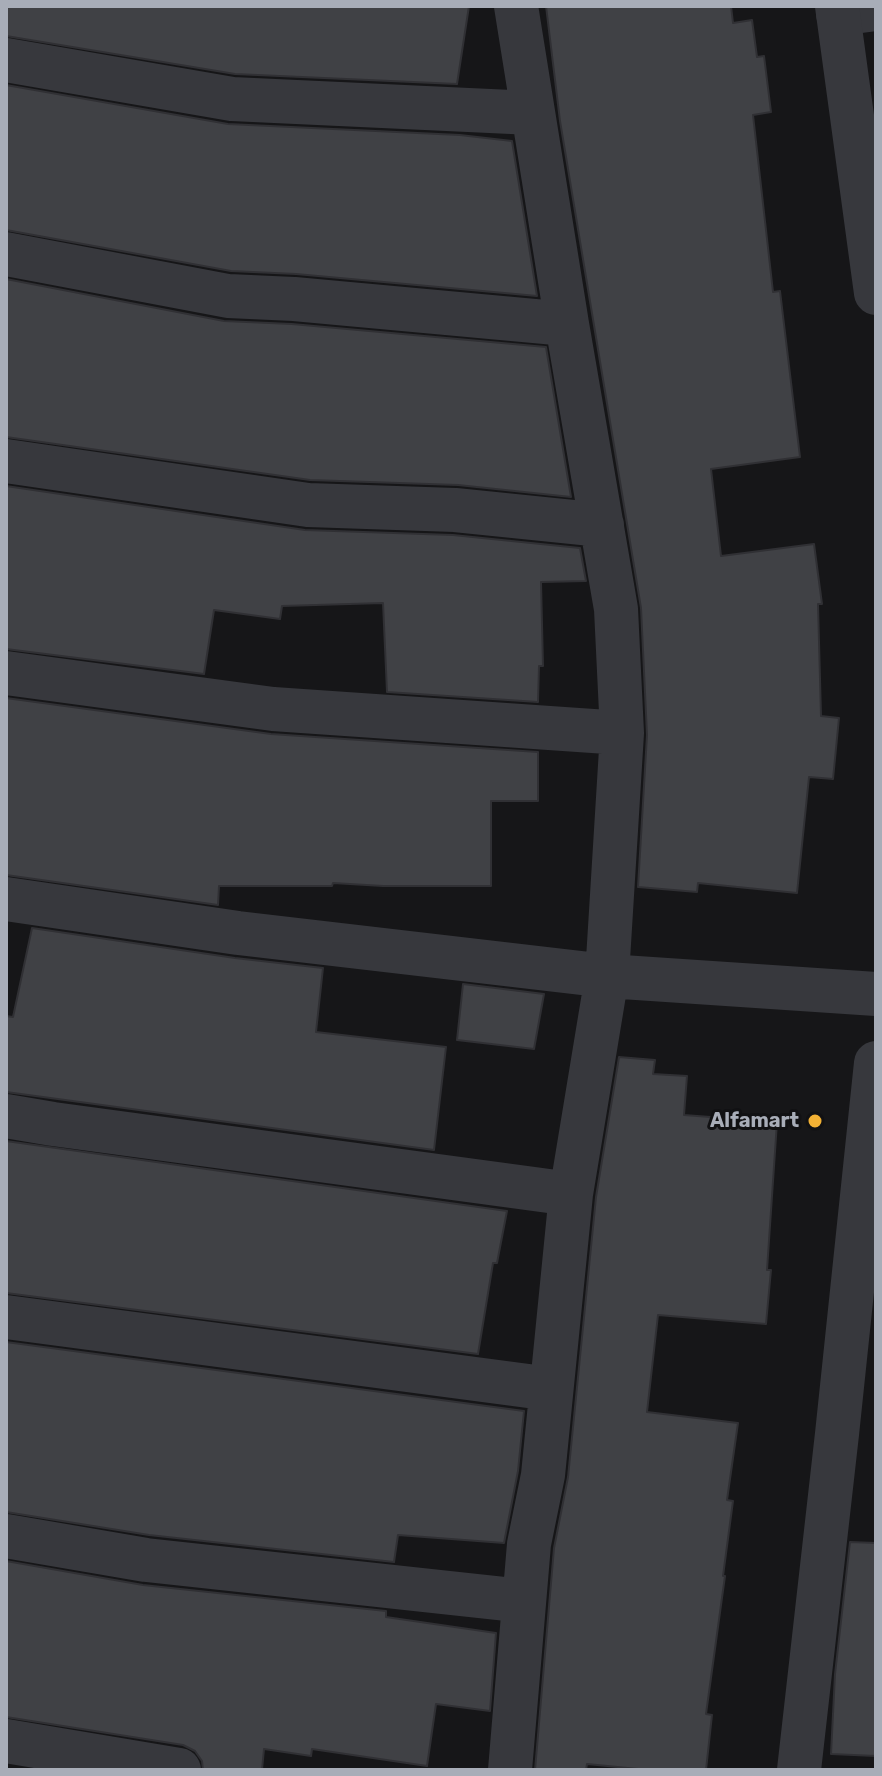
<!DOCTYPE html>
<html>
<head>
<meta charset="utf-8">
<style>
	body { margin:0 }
	#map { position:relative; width:882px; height:1776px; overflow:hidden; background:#161618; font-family:Rubik,sans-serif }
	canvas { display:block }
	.frame { position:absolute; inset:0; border:8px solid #a8adb8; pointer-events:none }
</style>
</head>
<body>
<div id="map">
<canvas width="882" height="1776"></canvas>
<div class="frame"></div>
</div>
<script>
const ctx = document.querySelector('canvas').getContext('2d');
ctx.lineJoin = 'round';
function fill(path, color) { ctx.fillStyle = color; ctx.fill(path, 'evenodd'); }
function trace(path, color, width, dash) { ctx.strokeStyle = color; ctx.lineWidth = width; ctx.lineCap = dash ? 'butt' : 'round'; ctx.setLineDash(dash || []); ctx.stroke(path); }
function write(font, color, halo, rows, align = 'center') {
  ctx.font = font + ' Rubik,sans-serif'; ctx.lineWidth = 6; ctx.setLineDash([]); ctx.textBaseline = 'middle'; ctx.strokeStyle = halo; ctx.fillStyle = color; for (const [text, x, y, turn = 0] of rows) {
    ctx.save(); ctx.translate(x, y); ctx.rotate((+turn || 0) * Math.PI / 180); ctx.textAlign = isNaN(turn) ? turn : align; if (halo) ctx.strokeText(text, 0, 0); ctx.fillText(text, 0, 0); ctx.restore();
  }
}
const building = new Path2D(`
	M6 6H469L457 84 235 74 6 36Z
	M546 6H731L733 23 752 20 757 57 764 56 771 112 753 115 773 292 780 291 800 457 711 469 721 556 814 544 822 604H818L821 716 839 718 833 779 809 777 797 893 698 883 697 892 638 887 647 735 641 608 560 121Z
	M6 85 228 124 460 135 512 141 537 296 296 274 231 271 6 230Z
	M6 279 224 321 292 324 546 347 571 497 458 485 310 480 6 437Z
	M6 486 305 530 453 535 580 548 586 581 541 582 543 666H539L538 702 387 692 383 603 282 606 280 619 214 610 204 674 6 649Z
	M6 698 271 734 538 752V801H491V886H383L333 883 332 886H219L218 905 6 875Z
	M32 928 235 958 323 968 316 1032 446 1047 434 1150 6 1092V1016L13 1017Z
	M463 984 544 994 534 1049 457 1040Z
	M619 1057 655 1060 653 1074 687 1076 684 1115 777 1122 767 1270H771L766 1324 658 1315 647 1412 738 1423 727 1500 733 1501 723 1576H725L706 1714 712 1715 706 1770H648L587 1764 586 1770H535L554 1548 568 1477 596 1197Z
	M6 1141 507 1211 497 1263H493L478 1354 6 1293Z
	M6 1342 524 1411 518 1471 504 1543 398 1535 394 1562 149 1535 6 1512Z
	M850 1542 876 1543V1756L831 1754 835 1674Z
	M6 1561 143 1585 386 1611V1617L496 1633 490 1711 436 1704 427 1766 312 1749 311 1756 264 1749 262 1770H203L202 1761 195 1751 183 1745 6 1717Z`);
fill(building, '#404145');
trace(building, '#303034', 2);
trace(new Path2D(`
	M838 14 876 9
	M6 60 232 99 533 113
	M6 254 228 296 294 299 567 324
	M6 461 308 505 455 510 602 525
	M6 673 273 709 622 733
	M6 899 238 933 607 976 876 994
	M6 1116 53 1124 571 1194
	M6 1317 551 1389
	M6 1536 146 1560 524 1601
	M6 1741 179 1770
	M510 1770 529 1544 543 1475 571 1194 607 976 622 733 616 609 567 324 516 6`), '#37383d', 44);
trace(new Path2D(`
	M837 6 876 293
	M799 1770 837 1434 876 1063`), '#37383d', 44);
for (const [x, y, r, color] of [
	[815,1121,8,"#f2b134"]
]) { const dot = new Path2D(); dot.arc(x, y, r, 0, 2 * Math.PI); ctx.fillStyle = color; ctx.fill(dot); trace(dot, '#111113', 3); }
write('bold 20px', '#a8adb8', '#111113', [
	["Alfamart",799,1121]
], 'right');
</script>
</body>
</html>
